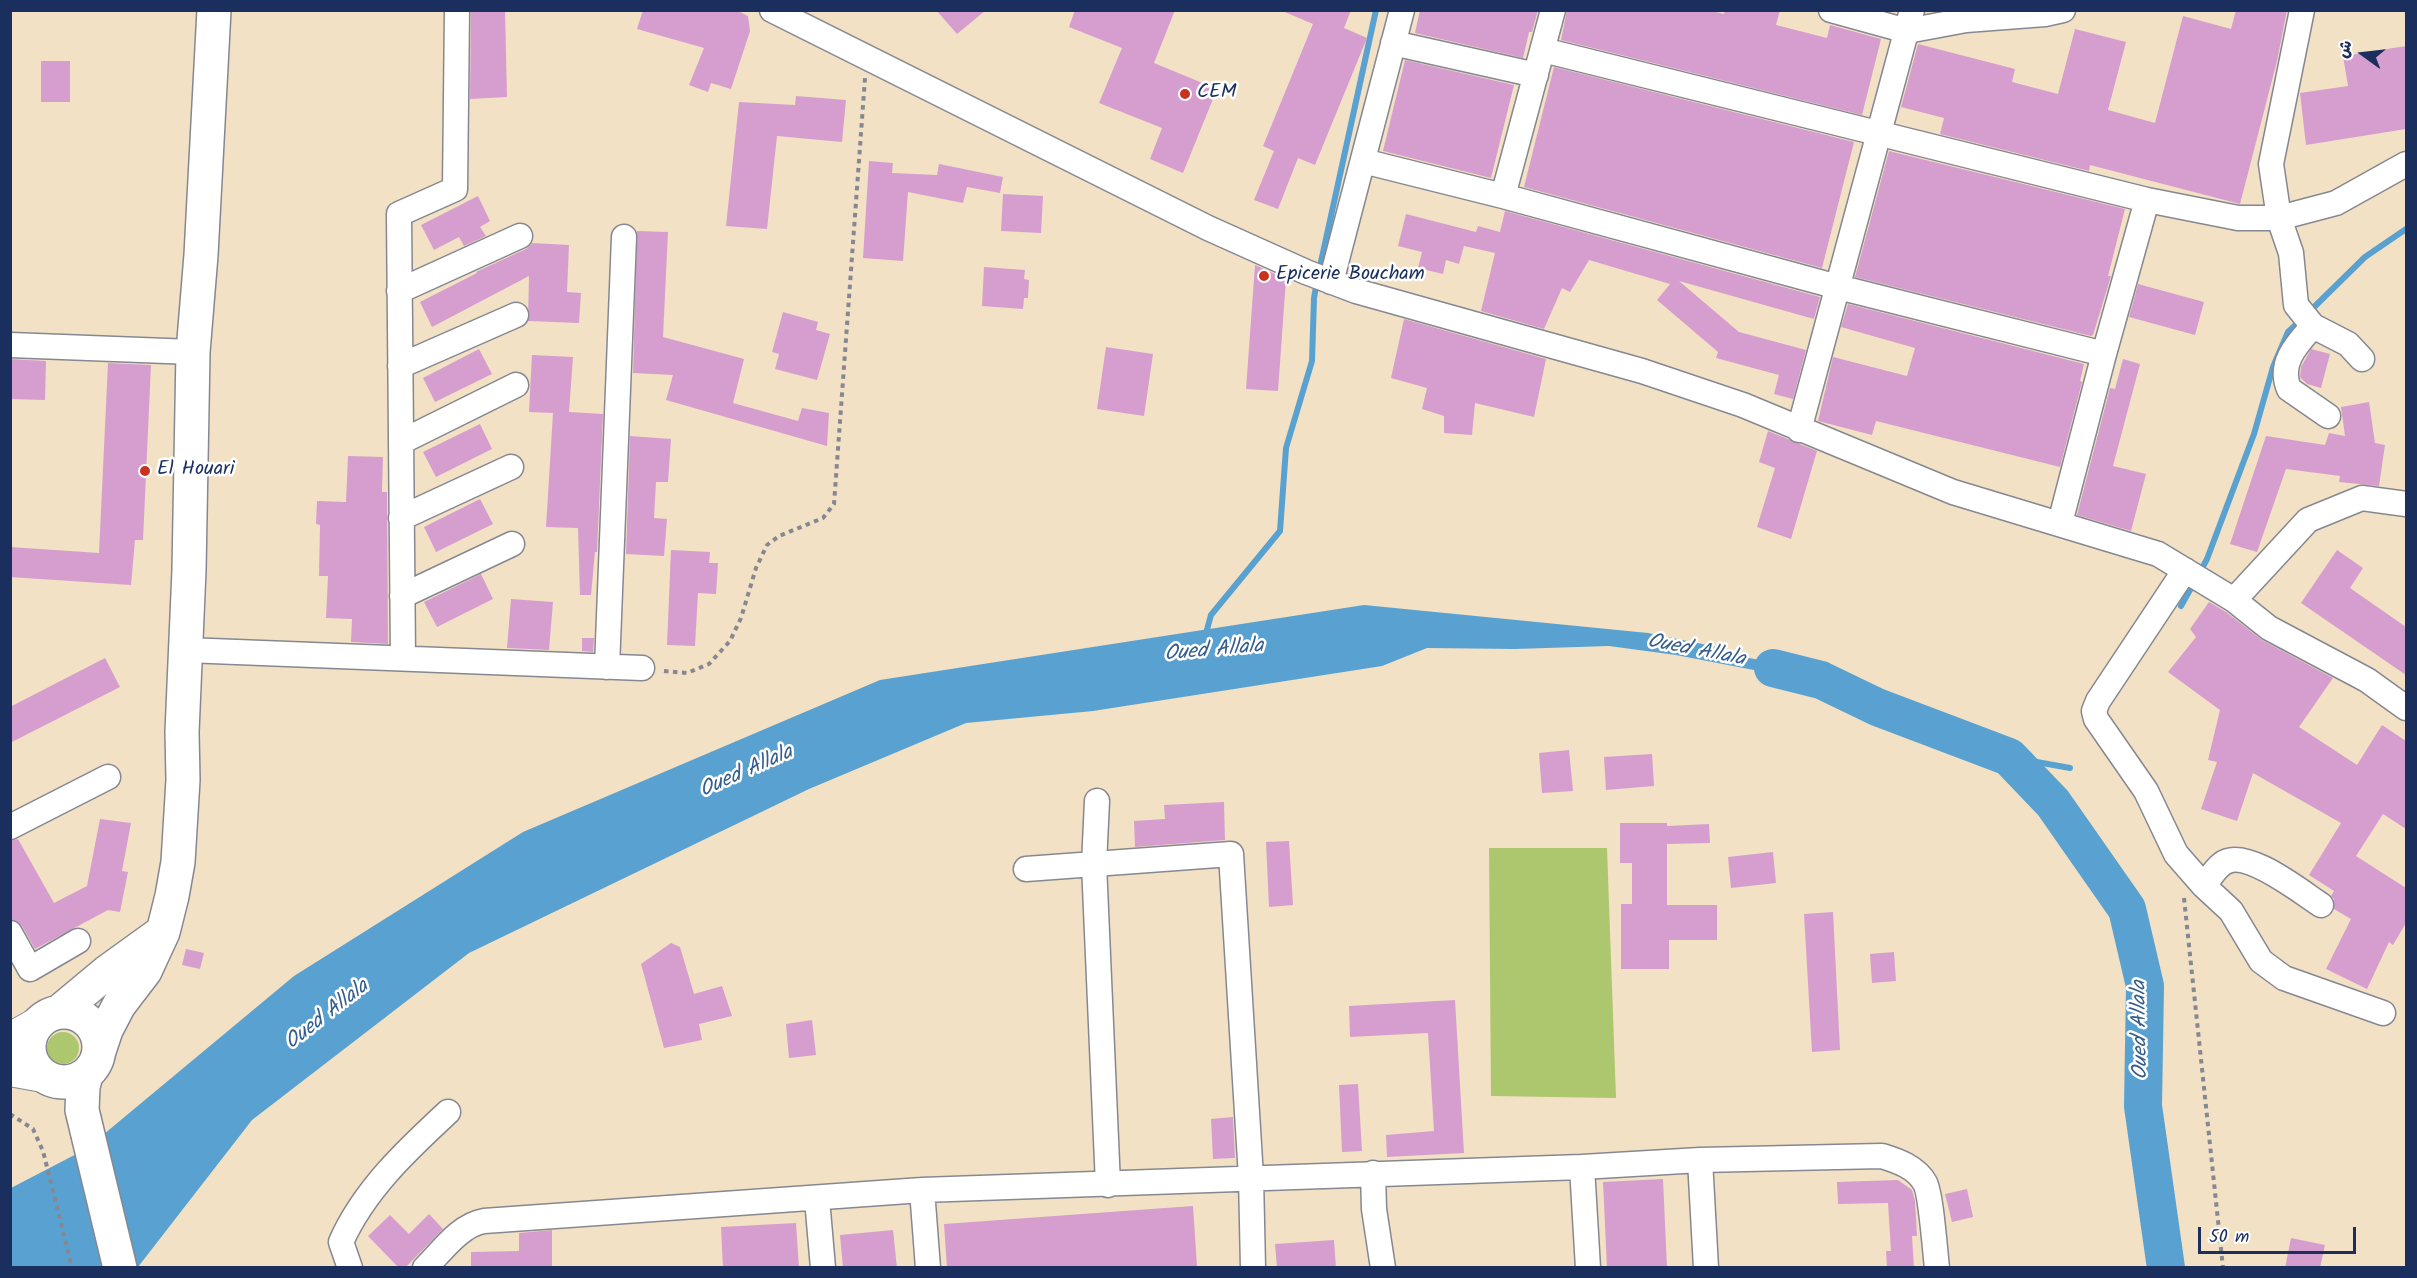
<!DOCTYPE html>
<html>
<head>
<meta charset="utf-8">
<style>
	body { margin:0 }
	#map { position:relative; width:2417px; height:1278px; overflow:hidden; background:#f2e1c4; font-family:Kalam,"Playpen Sans Arabic",sans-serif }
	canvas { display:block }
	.frame { position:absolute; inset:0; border:12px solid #1b2f5e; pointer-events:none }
	.north { position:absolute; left:2333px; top:24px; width:60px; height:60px; -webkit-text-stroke:4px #fff; paint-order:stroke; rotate:285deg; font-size:16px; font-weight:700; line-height:24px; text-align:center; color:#1b2f5e }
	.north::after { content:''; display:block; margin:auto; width:21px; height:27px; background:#1b2f5e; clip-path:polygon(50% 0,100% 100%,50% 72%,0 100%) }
	.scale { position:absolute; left:2198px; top:1227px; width:158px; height:27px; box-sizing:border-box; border:3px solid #1b2f5e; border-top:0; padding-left:8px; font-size:18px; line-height:21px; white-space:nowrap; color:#1b2f5e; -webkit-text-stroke:4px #fff; paint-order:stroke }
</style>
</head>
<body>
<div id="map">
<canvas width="2417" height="1278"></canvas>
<div class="frame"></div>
<div class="north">ش</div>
<div class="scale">50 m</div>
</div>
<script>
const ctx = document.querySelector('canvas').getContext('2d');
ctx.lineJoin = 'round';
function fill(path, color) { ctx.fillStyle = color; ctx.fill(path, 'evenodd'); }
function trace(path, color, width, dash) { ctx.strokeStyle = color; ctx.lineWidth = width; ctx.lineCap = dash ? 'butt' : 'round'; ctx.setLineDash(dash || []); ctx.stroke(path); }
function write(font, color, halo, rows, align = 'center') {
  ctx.font = font + ' Kalam,sans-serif'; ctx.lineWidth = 5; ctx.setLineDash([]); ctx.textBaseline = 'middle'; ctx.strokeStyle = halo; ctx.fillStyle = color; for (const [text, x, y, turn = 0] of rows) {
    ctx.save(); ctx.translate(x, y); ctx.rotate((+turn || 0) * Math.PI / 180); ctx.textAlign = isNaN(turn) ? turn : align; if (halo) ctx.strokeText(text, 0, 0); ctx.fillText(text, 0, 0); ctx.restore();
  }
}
fill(new Path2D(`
	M1489 848H1607L1616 1098 1491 1096Z
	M47 1048a16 16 0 1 1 32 0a16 16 0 1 1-32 0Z`), '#acc76e');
fill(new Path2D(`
	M1364 605 1648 633 1717 647 1749 658 1803 668 1821 680 1785 676 1676 655 1609 646 1515 649 1427 648 1382 666 1093 711 966 723 809 789 469 953 252 1120 138 1267 11 1268V1188L86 1149 294 976 523 832 880 680Z`), '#59a1d0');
trace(new Path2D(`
	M1319 271 1376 10
	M2309 312 2365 257 2406 229
	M2200 572 2207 559 2254 434 2273 367 2288 332 2302 319
	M2181 606 2195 581
	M1205 637 1211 615 1280 531 1286 448 1312 361 1314 298 1317 281
	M2009 757 2070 768`), '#59a1d0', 6);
trace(new Path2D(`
	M1773 668 1821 680 1877 707 2009 757 2053 803 2127 909 2145 986 2143 1106 2166 1268`), '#59a1d0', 38);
fill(new Path2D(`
	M471 10H505L507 97 470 99Z
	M643 10H736L748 16 750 31 731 89 711 83 708 92 689 85 704 48 637 29Z
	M936 10H986L957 34Z
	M1075 10H1175L1154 63 1217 89 1183 173 1150 159 1162 128 1099 103 1122 48 1069 27Z
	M1280 10H1351L1344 28 1367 38 1315 165 1298 158 1278 209 1254 200 1274 151 1263 146 1313 24Z
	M1420 10H1538L1532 32H1529L1523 58 1415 33Z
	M1567 10H1709L1724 14 1725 10H1780L1776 25 1827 38 1830 25 1881 39 1862 115 1561 40Z
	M2236 10H2287L2277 61 2240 204 2090 165 2089 171 1940 134 1944 118 1901 107 1918 44 2015 69 2012 82 2058 94 2075 29 2126 42 2108 110 2155 123 2183 16 2231 29Z
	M2406 46V129L2306 145 2300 93 2348 86 2343 56Z
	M1405 60 1514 85 1491 178 1383 151Z
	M41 61H70V102H41Z
	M1554 67 1854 142 1822 268 1524 187Z
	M796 96 846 100 842 142 777 136 767 229 726 226 739 102 795 105Z
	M1889 151 2125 209 2108 276H2111L2093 335 2091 336 1855 277Z
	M869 161 893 163 892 173 937 175 939 164 1003 177 1000 193 967 187 963 203 908 192 903 261 863 258Z
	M1003 194 1043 196 1041 233 1001 231Z
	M478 196 490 221 480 227 486 236 464 246 459 237 434 250 421 225Z
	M1505 211 1820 297 1814 319 1679 281 1739 332 1806 350 1793 399 1774 394 1779 375 1716 358 1718 352 1657 300 1670 284 1589 260 1570 292 1562 288 1544 329 1481 311 1495 253 1464 246 1459 264 1446 260 1443 274 1418 268 1422 252 1398 246 1406 214 1476 232 1478 226 1500 232Z
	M637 231 668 232 663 337 744 359 733 403 798 421 802 408 829 413 827 446 666 400 673 375 633 373Z
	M532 243 569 245 567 292 581 293 579 323 528 321 529 276 432 327 420 302 477 273 476 272 526 249Z
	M1255 265 1286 279 1278 391 1246 389Z
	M984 267 1025 270 1024 279 1029 280 1028 298H1024L1023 309 982 306Z
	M2138 284 2204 302 2195 335 2129 317Z
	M1848 304 2084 364 2080 381 2082 382 2060 467 1876 421 1872 435 1818 421 1833 357 1907 376 1915 348 1841 327Z
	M783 312 818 322 816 330 830 334 817 380 775 369 779 354 772 352Z
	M1404 319 1546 359 1534 417 1475 403 1472 435 1444 433V416L1422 409 1427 388 1391 378Z
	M1106 347 1153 354 1144 416 1097 409Z
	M479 349 492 374 435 402 423 378Z
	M2311 349 2330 354 2321 388 2307 384 2300 377 2301 367Z
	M532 355 573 357 569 412 603 414 597 552H595L591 595H580L578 528 546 527 553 413 529 412Z
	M10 359 46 361 45 400 10 399Z
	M2123 359 2140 364 2113 466 2146 474 2131 531 2077 515 2110 388 2115 389Z
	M108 363 151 365 143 540H135L131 585 10 577V547L99 553Z
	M2369 402 2375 443 2385 445 2379 486 2339 482 2340 476 2286 469 2257 552 2230 544 2266 436 2325 445 2329 433 2345 436 2341 407Z
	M480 424 492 449 436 477 423 452Z
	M1768 431 1817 451 1791 539 1757 527 1775 468 1759 462Z
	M630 436 671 439 668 482H656L654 518 667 519 664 556 626 554Z
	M348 456 383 457 382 492H387L388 644 351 642 352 619 326 618 328 576H319L320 525 316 524 317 501 346 502Z
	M480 499 493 524 436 552 424 527Z
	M671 550 710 552 709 563H718L716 594 698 593 695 646 667 645Z
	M2337 550 2363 568 2350 588 2406 627V675L2301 603Z
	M481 574 493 599 437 627 424 602Z
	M511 599 553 602 549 650 507 648Z
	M2209 602 2226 612 2262 640 2333 678 2299 727 2357 765 2382 725 2406 741V829L2383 814 2356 856 2406 888V923L2393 945 2389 942 2367 989 2326 969 2351 919 2334 909V899L2331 896 2334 891 2309 875 2341 823 2253 773 2237 821 2201 809 2217 762 2208 760 2220 710 2168 672 2196 637 2190 629Z
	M582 638H594L593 652 582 651Z
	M105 658 120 687 10 743V707Z
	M1569 750 1573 791 1542 793 1539 753Z
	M1652 754 1654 786 1606 790 1604 757Z
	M1224 802 1225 840 1135 847 1134 821 1165 819 1164 805Z
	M100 819 131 823 122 871 128 872 120 912 108 910 35 949 22 926 10 919V841L18 839 54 903 87 886Z
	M1620 823H1667V826L1709 824 1710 843 1667 844V905H1717V940H1669V969H1621V904H1632V863H1620Z
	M1289 841 1293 905 1269 907 1266 842Z
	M1773 852 1776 883 1731 888 1728 857Z
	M1833 912 1840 1050 1812 1052 1804 914Z
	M671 943 680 947 694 994 722 986 732 1016 699 1024 702 1040 664 1048 641 964Z
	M186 949 204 953 200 969 182 965Z
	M1894 952 1896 981 1872 983 1870 954Z
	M1455 1000 1464 1153 1387 1157 1386 1135 1434 1131 1428 1033 1350 1037 1349 1006Z
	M812 1020 816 1055 789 1058 786 1024Z
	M1358 1084 1362 1151 1342 1152 1339 1085Z
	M1233 1117 1235 1158 1213 1159 1211 1119Z
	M1663 1179 1667 1268H1607L1603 1182Z
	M1898 1180 1912 1190 1915 1201 1917 1236H1912L1914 1268H1887L1886 1251H1891L1888 1203 1838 1204 1837 1182Z
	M1967 1189 1973 1217 1952 1222 1945 1194Z
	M1193 1206 1197 1266 947 1268 944 1224Z
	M429 1214 443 1229 405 1268H399L368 1236 390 1215 409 1234Z
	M796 1223 799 1268H723L721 1227Z
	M552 1230V1268H471V1252L519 1251V1233Z
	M893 1230 897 1268H843L840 1235Z
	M2291 1238 2325 1245 2320 1268H2285Z
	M1334 1240 1336 1268H1277L1275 1244Z`), '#d69ecf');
const minor = new Path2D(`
	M772 10 1208 228 1306 272 1356 291 1642 371 1743 405 1953 492 2158 554 2234 600 2269 628 2367 680 2406 708
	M1831 10 1907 31 1966 20 2045 14 2063 10
	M1393 43 1536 75
	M1543 50 2147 200 2238 218H2279L2271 164 2302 10
	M1363 161 1503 196 1838 287 2104 354 2060 523
	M1503 196 1553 10
	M1331 282 1402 10
	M399 291 520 236
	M2313 326 2296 305 2291 253 2279 218 2336 203 2406 164
	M10 345 193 352
	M2104 354 2147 200
	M400 366 516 315
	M2328 416 2289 389C2278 363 2297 344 2313 326L2348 344 2362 359
	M1799 430 1912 10
	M401 442 516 385
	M401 518 511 467
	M2185 570 2098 701 2094 711 2096 719 2146 791 2176 854 2204 886 2231 911 2261 961 2284 978 2383 1013
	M402 596 512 544
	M2234 600 2308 520 2362 498 2406 504
	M186 650 642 668
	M403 658 399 214 455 189 457 10
	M607 667 624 237
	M1097 801 1094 864 1108 1185
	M10 827 108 777
	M1026 869 1231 854 1251 1177 1253 1268
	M2204 886C2209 879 2215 869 2222 864 2244 846 2301 892 2321 905
	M10 933 30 969 78 941
	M1700 1160 1706 1268
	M1582 1167 1588 1268
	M1373 1173 1374 1209 1383 1268
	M922 1190 928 1268
	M817 1199 823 1268
	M350 1268 341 1242C364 1190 407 1150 448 1112
	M425 1268C442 1251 460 1225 484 1221L922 1190 1582 1167 1700 1160 1882 1156C1898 1161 1916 1167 1925 1183 1931 1194 1935 1251 1937 1268`);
const tertiary = new Path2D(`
	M10 1039 35 1025
	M10 1070 43 1076`);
const primary = new Path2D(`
	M29 1047a35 35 0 1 1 70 0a35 35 0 1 1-70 0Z
	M59 1012 107 972 161 933
	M99 1051 106 1030 119 1005 145 971 163 932 172 896 178 862 183 780 182 732 189 570 193 352 201 255 214 10
	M86 1075 83 1087 82 1110 120 1268`);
trace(minor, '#868891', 27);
trace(tertiary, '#868891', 34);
trace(primary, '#868891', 36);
trace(new Path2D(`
	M664 671 687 673 709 664 730 641 741 618 756 568 767 545 779 536 823 518 834 504 865 78
	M2184 898 2223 1268
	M10 1114 33 1129 43 1151 72 1268`), '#868891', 4, [4.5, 4.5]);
trace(minor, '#fff', 24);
trace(tertiary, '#fff', 32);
trace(primary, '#fff', 33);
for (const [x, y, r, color] of [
	[1185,94,6,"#c8321e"],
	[1264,276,6,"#c8321e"],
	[145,471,6,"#c8321e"]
]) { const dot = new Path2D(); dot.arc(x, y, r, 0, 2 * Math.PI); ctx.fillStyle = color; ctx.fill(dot); trace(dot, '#fff', 2); }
write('20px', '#1b2f5e', '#fff', [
	["CEM",1197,94],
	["Epicerie Boucham",1276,276],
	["El Houari",157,471]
], 'left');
write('italic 21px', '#345d8c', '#fff', [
	["Oued Allala",1214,652,-5],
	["Oued Allala",1696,652,11],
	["Oued Allala",747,773,-24],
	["Oued Allala",328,1016,-38],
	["Oued Allala",2142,1030,-91]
]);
</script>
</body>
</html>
